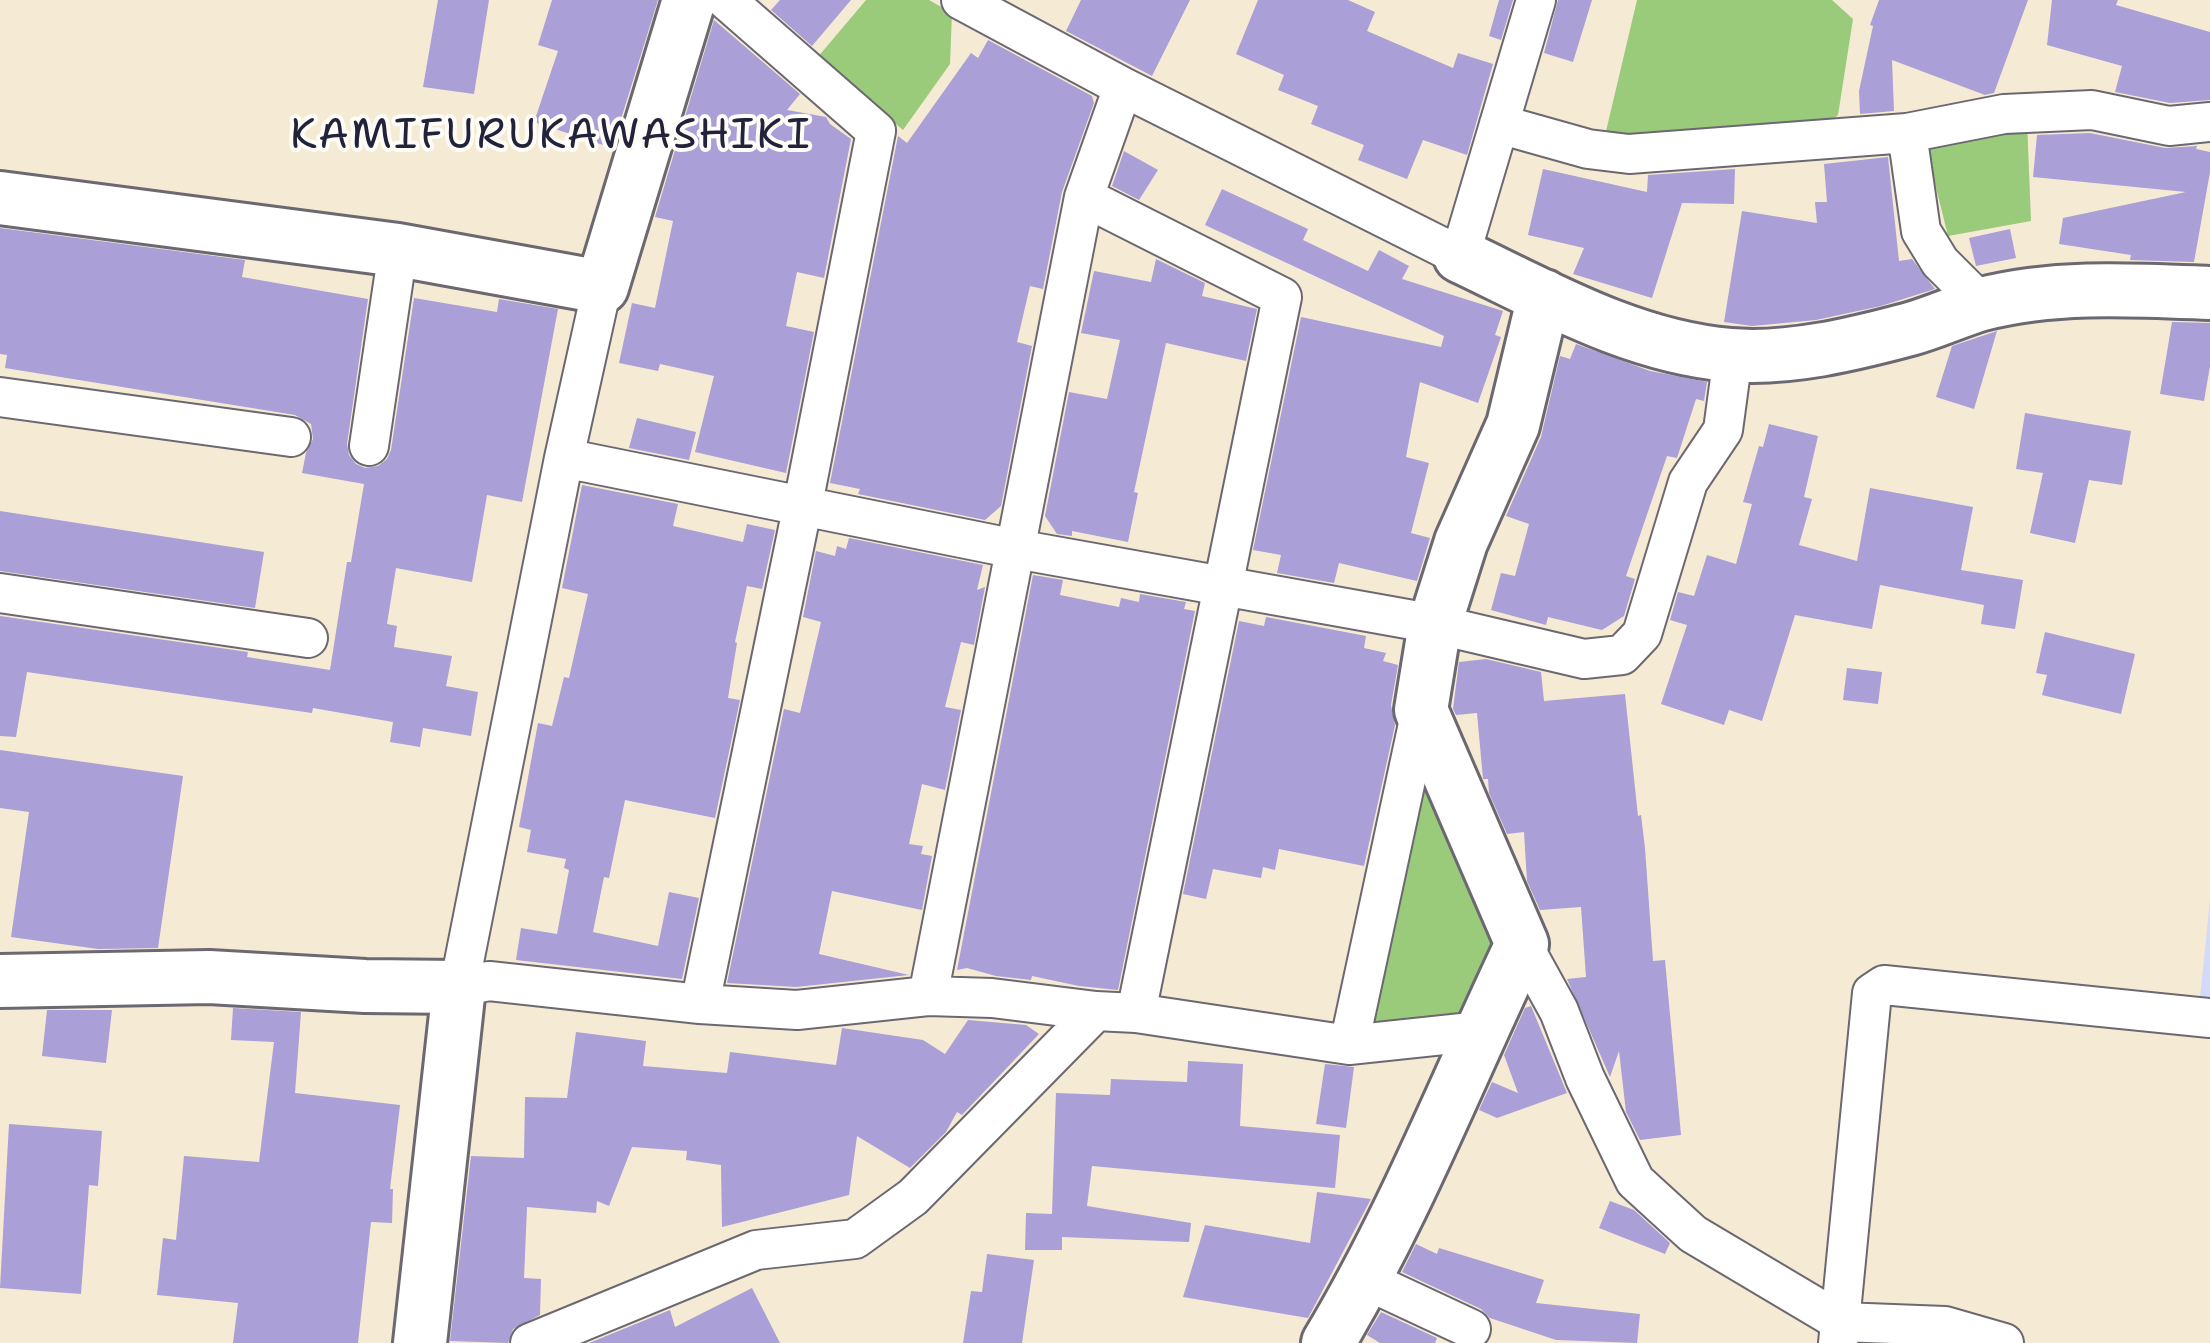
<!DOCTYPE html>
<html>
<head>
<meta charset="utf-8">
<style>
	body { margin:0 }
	canvas { display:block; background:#f5ead4 }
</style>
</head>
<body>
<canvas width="2210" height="1343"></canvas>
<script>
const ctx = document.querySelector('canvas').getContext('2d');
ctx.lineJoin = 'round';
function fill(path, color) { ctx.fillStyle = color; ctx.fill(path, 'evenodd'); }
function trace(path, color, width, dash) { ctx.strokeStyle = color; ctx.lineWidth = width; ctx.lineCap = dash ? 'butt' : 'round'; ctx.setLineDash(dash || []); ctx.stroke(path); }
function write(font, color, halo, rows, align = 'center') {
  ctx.font = font + ' "Shantell Sans",sans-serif'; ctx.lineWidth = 8; ctx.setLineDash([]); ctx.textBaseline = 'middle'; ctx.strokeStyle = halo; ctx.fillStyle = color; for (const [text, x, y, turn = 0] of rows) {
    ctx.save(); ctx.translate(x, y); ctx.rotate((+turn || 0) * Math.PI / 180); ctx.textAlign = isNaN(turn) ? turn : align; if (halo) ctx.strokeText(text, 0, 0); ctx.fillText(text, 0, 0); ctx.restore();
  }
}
fill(new Path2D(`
	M2210 901V1008L2199 1007Z`), '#d2d9f9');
fill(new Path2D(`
	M866 0H929L952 13 950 64 903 130 817 58Z
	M1637 0H1832L1853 19 1838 115 1824 127 1603 144Z
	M2027 121 2031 221 1948 236 1925 143Z
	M1421 768 1500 922 1468 1022 1384 1031 1365 1021Z`), '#99cb7b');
fill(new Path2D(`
	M438 0H489L474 94 423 87Z
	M552 0H658L612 148 534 122 558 51 538 45Z
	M780 0H851L812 46 771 10Z
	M1081 0H1190L1152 76 1066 31Z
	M1258 0H1348L1375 12 1367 31 1453 68 1458 53 1493 64 1467 155 1423 140 1407 179 1358 160 1364 145 1311 124 1318 106 1278 90 1284 75 1236 54Z
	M1499 0H1513L1501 40 1489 36Z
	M1558 0H1592L1573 62 1544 53Z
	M1879 0H2028L1994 93 1985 95 1892 60 1894 111 1860 114 1859 91 1873 26 1870 25Z
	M2052 0H2118L2116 5 2210 32V100L2170 103 2115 92 2122 66 2047 45Z
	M714 20 800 94 787 110 826 117 830 124 851 139 824 278 797 272 786 326 814 332 786 473 695 452 714 376 660 364 658 371 619 363 632 303 655 308 673 221 655 217Z
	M988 40 1092 96 1094 103 1062 192 1043 289 1030 286 1017 342 1032 346 1001 506 985 520 858 494 860 489 830 483 898 136 907 143 971 53 978 58Z
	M2090 133 2165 148 2197 146 2196 149 2210 152V172L2194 262 2130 260 2131 255 2059 244 2063 218 2186 192 2033 177 2037 135Z
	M1124 151 1158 170 1139 200 1112 186Z
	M1888 157 1899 261 1912 259 1935 289 1881 306 1816 320 1752 326 1724 322 1742 211 1817 223 1815 202H1827L1824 164Z
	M1543 169 1647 192 1648 175 1735 169 1734 204 1682 203 1652 298 1573 274 1584 248 1528 235Z
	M1222 189 1308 229 1303 240 1368 271 1379 250 1409 266 1402 279 1503 311 1495 335 1501 337 1478 403 1420 382 1406 457 1429 463 1411 533 1430 538 1417 581 1339 563 1334 583 1277 573 1281 555 1253 550 1301 317 1441 347 1444 336 1205 225Z
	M0 228 245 260 242 277 368 299 347 444 349 455 356 464 365 468 378 466 387 459 391 450 414 298 497 312 499 299 558 309 522 502 487 495 472 582 396 568 387 624 397 626 394 647 452 656 446 686 478 692 471 736 423 728 420 747 390 742 393 722 313 708 312 713 27 672 16 737 0 736V616L248 652 247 657 330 670 347 562H351L364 484 302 473 306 453 313 439 311 424 295 415 5 368 7 355 0 354Z
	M2010 229 2016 258 1976 266 1969 238Z
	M1156 259 1205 283 1202 296 1257 309 1246 361 1166 343 1134 492 1138 493 1128 542 1072 531V536L1057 534 1045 516 1069 392 1107 399 1120 340 1081 333 1094 271 1151 282Z
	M2172 322 2210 323V366L2204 401 2160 394Z
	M1997 331 1974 409 1936 397 1952 346Z
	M1576 344 1650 371 1707 382 1704 401 1696 399 1677 458 1667 456 1626 576 1635 579 1624 616 1602 630 1548 617 1546 625 1491 610 1501 573 1515 576 1529 524 1506 516 1541 437 1560 356 1570 359Z
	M2025 413 2131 431 2122 485 2089 480 2075 543 2030 533 2043 473 2016 469Z
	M637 418 696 432 689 460 629 448Z
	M1769 424 1818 436 1804 497 1812 499 1799 545 1857 561 1870 488 1973 507 1961 570 2023 580 2015 629 1981 624 1984 605 1880 585 1872 629 1795 615 1762 721 1729 710 1724 725 1661 704 1687 625 1670 620 1678 592 1694 596 1707 555 1736 564 1752 504 1743 502 1759 446 1763 447Z
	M582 485 678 504 673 526 743 542 747 524 775 530 762 589 747 586 735 642 737 643 728 698 740 700 715 818 625 800 609 878 604 877 593 932 658 946 669 892 699 898 682 979 516 960 521 928 557 934 569 870 564 868 566 859 527 852 531 830 519 827 538 723 552 726 564 677 569 678 588 594 562 588Z
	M0 511 264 552 255 608 0 571Z
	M849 538 983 565 977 590 985 587 974 645 961 642 945 707 961 710 945 790 922 784 909 844 923 846 921 854 932 856 922 910 832 891 819 954 909 975 796 987 727 983 784 709 800 713 821 622 803 617 816 551 835 556 837 546 846 549Z
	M1033 575 1063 580 1060 595 1119 607 1121 598 1139 602 1140 594 1186 602 1184 609 1195 611 1118 990 1079 986 1032 976 1031 980 996 976 967 968 957 970Z
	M1266 617 1366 636 1364 648 1386 653 1383 661 1398 665 1391 705 1395 725 1364 866 1279 849 1275 870 1263 867 1261 878 1213 869 1206 899 1183 894 1239 621 1264 626Z
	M2045 632 2135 654 2121 714 2042 695 2047 675 2036 673Z
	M1486 659 1541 672 1544 701 1625 694 1638 816 1641 815 1645 848 1653 961 1665 960 1681 1135 1640 1140 1626 1112 1619 1051 1610 1077 1567 979 1586 977 1581 907 1540 910 1527 881 1524 832 1507 834 1489 793 1488 779H1483L1477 713 1456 715 1453 709 1459 662Z
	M1847 668 1882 672 1878 704 1843 700Z
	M0 750 183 776 158 948 98 949 11 937 29 812 0 808Z
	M1531 1006 1567 1093 1497 1118 1479 1110 1492 1082 1518 1093 1504 1055 1525 1008Z
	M233 1008 301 1012 295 1093 400 1105 390 1189H393L392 1223 371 1222 358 1343H233L238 1303 157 1295 163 1238 176 1240 184 1156 259 1162 274 1042 231 1040Z
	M47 1010H112L106 1063 42 1056Z
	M968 1020 1026 1025 1039 1034 962 1115 957 1112 946 1132 910 1168 857 1136 849 1195 722 1227 721 1165 686 1160 687 1151 632 1147 609 1206 597 1201 596 1213 527 1207 524 1278 541 1279 540 1315 513 1329 508 1343 450 1341 471 1156 524 1158 525 1097 567 1098 576 1032 646 1041 643 1066 727 1073 730 1052 836 1065 842 1028 923 1040 945 1054Z
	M1188 1061 1243 1064 1240 1126 1340 1135 1335 1188 1092 1166 1087 1206 1191 1223 1189 1242 1062 1237V1250H1025L1026 1213 1052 1214 1056 1093 1110 1095 1111 1079 1187 1082Z
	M1325 1064 1354 1067 1346 1128 1316 1124Z
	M9 1124 102 1131 98 1186 89 1185 81 1294 0 1288Z
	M1317 1192 1371 1199 1308 1318 1183 1297 1205 1225 1310 1243Z
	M1610 1201 1634 1210 1670 1243 1665 1254 1599 1228Z
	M1416 1244 1437 1254 1439 1248 1544 1280 1536 1303 1640 1314 1637 1343 1556 1340 1490 1318 1481 1309 1402 1272Z
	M987 1254 1034 1260 1022 1343H963L971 1291 982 1292Z
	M752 1288 780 1343H589L670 1310 675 1327Z
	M1381 1312 1437 1338 1435 1343H1380L1367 1335Z`), '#aa9fd6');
const street = new Path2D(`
	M961 0 1123 87 1460 256 1536 0
	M1499 124 1588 149 1629 154 1907 133 2004 114 2092 110 2169 126 2210 122
	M1907 133 1921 231 1940 262 1982 304
	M1084 197 1282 297 1136 1013
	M602 287 564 458 459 987 489 981 700 1004 797 1010 928 996 992 998 1096 1011 1136 1013 1349 1045 1481 1031
	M0 397 291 437
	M369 446 398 250
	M564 458 1016 549 1435 624 1584 659 1622 655 1642 634 1688 482 1723 430 1733 356
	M0 593 308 638
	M1522 944 1559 1011 1585 1078 1635 1181 1693 1234 1841 1322 1945 1326 2004 1343
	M928 996 1084 197 1123 87
	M700 1004 803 504 876 131 726 0
	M1349 1045 1421 710
	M1366 1280 1471 1329
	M530 1343 756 1250 855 1239 913 1197 1096 1011
	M1838 1343 1872 993 1884 985 2210 1018`);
const secondary = new Path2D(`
	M0 198 398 250 602 287 689 0
	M1460 256C1546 297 1633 347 1730 355 1789 360 1854 344 1910 329 1935 322 1958 311 1982 304 2056 285 2135 290 2210 293
	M0 981 209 977 365 986 459 987 420 1343
	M1328 1343C1405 1215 1458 1078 1522 944L1421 710 1435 624 1461 542 1513 425 1544 296`);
trace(street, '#6c6871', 42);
trace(secondary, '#6c6871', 58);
trace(street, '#fff', 38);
trace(secondary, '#fff', 52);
ctx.letterSpacing = '2.5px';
write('42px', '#22223b', '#fdfcf7', [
	["KAMIFURUKAWASHIKI",551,137]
]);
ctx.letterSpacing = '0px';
</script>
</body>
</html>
